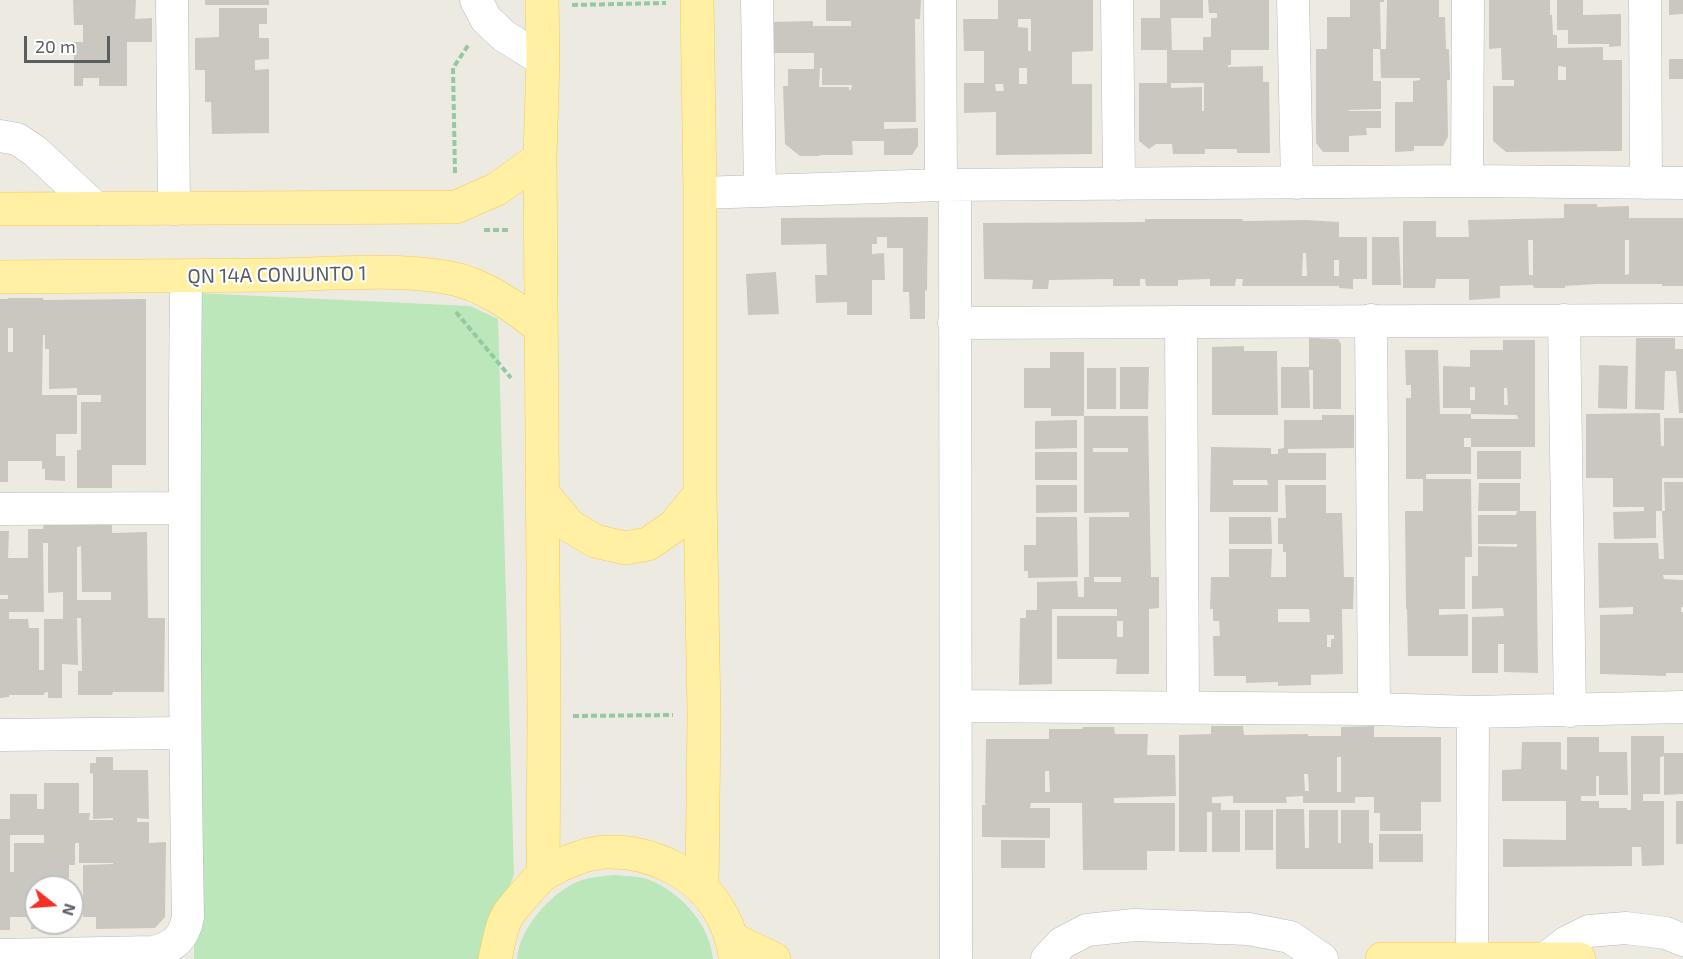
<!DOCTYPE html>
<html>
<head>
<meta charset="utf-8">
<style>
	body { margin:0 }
	#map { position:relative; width:1683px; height:959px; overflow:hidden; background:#edebe1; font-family:"Exo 2",sans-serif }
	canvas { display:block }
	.north { position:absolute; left:24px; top:875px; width:60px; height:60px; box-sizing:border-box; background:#fff; border:2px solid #bdbfc1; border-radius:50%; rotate:107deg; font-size:16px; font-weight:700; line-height:24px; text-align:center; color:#595e63 }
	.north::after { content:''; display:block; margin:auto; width:21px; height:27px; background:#f33021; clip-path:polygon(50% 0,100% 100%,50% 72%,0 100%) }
	.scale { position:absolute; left:24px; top:36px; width:86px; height:27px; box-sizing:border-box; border:3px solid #595e63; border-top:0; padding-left:8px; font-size:18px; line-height:21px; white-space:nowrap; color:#595e63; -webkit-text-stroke:4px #fff; paint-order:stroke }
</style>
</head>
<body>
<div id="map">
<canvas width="1683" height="959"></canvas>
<div class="north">N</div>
<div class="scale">20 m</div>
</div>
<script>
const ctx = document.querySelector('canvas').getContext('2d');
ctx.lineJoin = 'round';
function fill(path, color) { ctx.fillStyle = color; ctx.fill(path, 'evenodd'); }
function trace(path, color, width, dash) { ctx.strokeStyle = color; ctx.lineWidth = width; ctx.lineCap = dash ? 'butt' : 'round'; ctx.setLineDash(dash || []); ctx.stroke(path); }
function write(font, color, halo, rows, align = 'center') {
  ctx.font = font + ' "Exo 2",sans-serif'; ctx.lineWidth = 4.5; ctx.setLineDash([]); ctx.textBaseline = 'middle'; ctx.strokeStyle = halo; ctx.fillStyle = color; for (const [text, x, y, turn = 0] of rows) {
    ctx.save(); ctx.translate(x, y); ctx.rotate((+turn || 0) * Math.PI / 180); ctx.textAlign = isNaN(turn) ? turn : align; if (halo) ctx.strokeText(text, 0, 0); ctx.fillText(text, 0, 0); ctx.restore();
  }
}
fill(new Path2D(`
	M196 293 470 306 498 319 514 875 480 959H194Z
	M614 875C625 876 637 876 647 879 680 891 710 924 713 959H517C519 928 553 890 582 880 592 877 604 876 614 875Z`), '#bbe7bb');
fill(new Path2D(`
	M73 0H136L135 19 152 18V42H127V86H99V78H83V86H74V42H83V25H74Z
	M205 0H269V5H205Z
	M826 0H921L920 19H915L916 122H884V129L918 128V146L912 155H884V141H852L853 155H820L819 156H800L785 144 783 86H788V69H814V53H771V22L813 21V26H851V21H826ZM820 68H822V85H852L851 90H849V87H819Z
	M998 0H1093V51L1072 52V84H1092V154L996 155V112L964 113V83H984V51H964L963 19H998ZM1018 19H1031V51H1028V28L1018 27ZM1019 68H1027V84H1019ZM995 84H1003L1004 91H996Z
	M1160 0H1203V18H1171L1172 50H1203V37H1211V18H1217V13H1209L1208 0H1269V50H1231V65H1228V67L1263 66V82H1269L1270 153H1237V149H1205V154H1173L1172 144H1156L1149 149 1139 141V83H1167V50H1141V18H1160ZM1171 83H1204V111H1202V87L1171 88Z
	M1350 0H1384V2H1380L1381 49H1386L1387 0H1439V17H1445L1446 49H1449L1450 80H1447L1448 137 1443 146H1414V151L1395 152V102H1413V81L1420 80V78H1381L1380 49H1373V81H1381V109L1349 110V111H1381V128H1366L1367 135 1349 136V152H1323L1316 143V49H1327V17H1350Z
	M1489 0H1550V15H1552L1553 35H1557V48L1603 47V60H1622V151L1506 152 1493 141V86H1514V80H1502L1501 48 1489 49ZM1558 66 1566 67V80H1558Z
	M1557 0H1583V15L1621 14V46L1609 47V44H1568V30H1557Z
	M1669 0H1683V14L1669 15Z
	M219 8H267V24H259V38H269V59L255 60V70L269 69V133L212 134 211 102H205V70H195V38L219 37Z
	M1669 59H1683V79H1669Z
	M1564 204H1597V207L1629 206V218H1683V286H1662V284H1597L1565 286V288H1534L1533 285 1500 286V298L1469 300V279H1436L1435 288H1403V221H1436V237H1469L1468 220 1564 218ZM1528 240H1533V275H1529ZM1625 240H1629V274L1625 275Z
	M928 217 927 291 925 290V319H910L909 292H903V248H887V237H877V244H872V254L884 253 885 280H872V315H847V302L816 303 815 275H827L826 244 781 245V218Z
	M1145 219H1242L1243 221 1306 220 1339 222V237H1367V279H1353V289L1339 288V286H1242L1243 279H1236L1235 286H1210V279L1178 280V286H1146L1145 279H1140V286H1113V279L1049 280 1048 289H1032L1033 280 984 279 983 223 1145 222ZM1303 253H1306L1307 276H1302ZM1334 260H1339V276H1334Z
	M1372 237H1399L1401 285H1372Z
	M776 272 779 314 748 315 746 274Z
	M8 298H43V300L146 299V465H112V488H77V450H81V402H101V395H77V388L49 389V349H45V335H43L42 395H77V434H56V456H65V481L45 480V469H42V461H8V482H0V299H8ZM8 328H13V352H8Z
	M1309 338 1338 339 1341 344V409H1313V370H1309L1310 408H1281V367H1309Z
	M1636 338H1675V349H1683V413H1679L1676 371H1665L1664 410 1635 409Z
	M1503 340H1535V447H1471V438H1464V447H1471V474H1426V479H1471L1472 557H1465V609H1439V615L1468 614V656H1408L1407 609H1406L1405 511H1423V479H1406V398H1411V385H1406L1405 350H1438L1440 414H1471V419H1518L1517 415 1471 414V408H1443V366L1470 367V350H1503ZM1470 387H1475V400H1470ZM1504 388H1507L1508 405H1504Z
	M1244 346V351H1277L1278 415H1212V347Z
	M1050 352H1084V416H1148L1151 577H1159V608L1149 609V674H1116L1117 659H1057V616H1117V609H1052V684L1019 685 1020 618H1026V610H1037V582L1077 581 1078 597H1084V577H1089V517H1129V512L1084 513V416H1051V408H1024V368H1050ZM1093 448H1128V452H1093ZM1094 577H1121V582H1094ZM1117 621H1123V637H1117Z
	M1599 365 1628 366 1627 409 1598 408Z
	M1120 367H1149L1148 409H1120Z
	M1087 368H1116V409H1087Z
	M1660 413 1661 446H1664V418H1683V478H1662V511H1656V538L1614 539 1613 512 1644 511V507H1613V478H1586V414Z
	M1322 415H1354V448L1288 449V453H1326V480H1278V512H1210L1211 447 1271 448V454H1278V449L1284 448V420H1322ZM1233 480H1267L1268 485H1233Z
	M1077 420V448L1035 449V421Z
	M1477 451H1521V479H1477Z
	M1035 452H1077V480H1035Z
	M1664 482H1683V575H1663L1664 579 1683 580V607H1681V612H1683V673H1666V676L1600 674V615L1633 614V607L1599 608 1598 543H1658L1659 559H1664L1662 511H1665Z
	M1479 483H1520V511H1536L1538 673 1504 672V644H1498V673H1472V617L1504 616 1503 608 1472 609V576H1478V546L1517 547V544H1478V515H1516L1517 511H1478Z
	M1036 485H1077V512L1036 513Z
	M1285 485H1326V513H1342L1344 577H1354L1353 609H1342L1343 674 1311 675V685L1278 686V682L1246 683V676H1214L1213 636H1220L1219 621H1213V609H1210L1211 577H1229V549H1272L1271 577H1286V552H1283V544H1278V518H1286ZM1278 609H1309L1310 622H1278ZM1327 635H1334V639H1331V647H1327Z
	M1036 517H1077L1078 577 1028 578V571H1024V545H1036Z
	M1229 517H1271L1272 544H1229Z
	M44 524H112V533L147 532 148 618H165L164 692H113L112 695H78V671H82L81 618H77L78 665 62 664V698H48V692L44 693V695H9V697L0 698V599H8V595H0V531H9L8 558H28V529H43ZM43 543H48V593L63 592V619H44V670H39V628H29L28 619H9V612H44ZM81 546 82 592H111V600H77V547Z
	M1211 726H1243L1244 735 1308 734V736H1341V727L1374 726V737H1441V802H1421V831H1380V813H1374V797H1355V803H1303V796L1286 797 1287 803H1233V796L1212 797V803H1221V810H1240V852H1212V812H1207V852H1179V735L1211 734ZM1337 757H1341V792H1337ZM1304 774H1308L1309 791H1305Z
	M1083 727H1114L1115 734H1148L1147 755H1175L1176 796 1114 798V803H1175V851H1147V870H1083L1082 803H1031L1030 808H1050V838L982 837V805H986L985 803 986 739H1049V729H1082ZM1045 771H1049L1050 792H1045Z
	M1631 736H1664V753H1683V794L1664 795V756L1660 757V794H1643V801H1664V865L1642 866 1641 847H1632V866L1503 867V839L1566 840V801H1502V770L1521 769 1522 742H1561V769L1567 770V737H1599V752H1627L1628 795H1599V776H1596V796H1581V801H1599V808H1627V810H1631Z
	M96 757H113V770H148L149 819 137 818V822H149V843L166 842 165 917 155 928 96 929V917H83V865L113 864V863H79V843H75V865H69V878H44V887H36V923H45V929H31L32 917H10V930H0V819H10V794H37V809H44V783H79V813H90L89 820H113V818L93 819V773L90 774V763H96ZM10 835H44V843H14V872H10Z
	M1676 801H1683V844H1676Z
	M1276 809H1304L1305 848H1309V810H1338V843H1341V810H1369V843H1373V869H1276Z
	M1245 810H1273V850H1245Z
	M1379 834H1423V862H1379Z
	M1001 840H1045V868H1001Z`), '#cac7c0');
const minor = new Path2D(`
	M172 0 174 209
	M476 0 486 19 504 36 543 60
	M757 0 760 191
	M940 0 941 185
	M1117 0 1119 184
	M1293 0 1297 183
	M1645 0 1646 183
	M0 136 17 139 35 151 97 209
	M1467 181 1468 0
	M955 185 956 959
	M700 193 941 185 1467 181 1683 183
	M1371 320 1374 709
	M1564 320 1570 711
	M954 323 1683 320
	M1181 323 1183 708
	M0 509 184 508
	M956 706 1374 709 1473 712 1683 707
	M0 735 185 733
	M0 955 154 952C175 946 184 938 188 917 184 703 184 490 186 276
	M1472 958 1473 712
	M1047 959 1062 943 1087 930 1134 925 1249 929 1290 937 1322 959
	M1545 959 1567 942 1589 931 1626 928 1666 933 1683 940`);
const major = new Path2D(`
	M542 0 543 60 540 158 544 716 543 875
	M697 0 700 193V494L704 715 702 888
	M0 209 456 207 497 189 540 158
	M0 277C93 277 185 276 277 275 332 274 397 268 450 278 483 284 515 307 541 328
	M542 493 570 526 595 541 625 548 648 544 674 526 700 494
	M732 939 774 959
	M495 959C498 947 501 925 508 915 513 907 537 879 544 874 562 863 588 852 608 852 652 851 698 873 720 912 729 926 733 943 736 959
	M1382 959H1579`);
trace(minor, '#b6b9be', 33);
trace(major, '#f9c84e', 34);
trace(new Path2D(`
	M572 5 666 3
	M455 173 453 68 469 44
	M484 230H509
	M456 312 511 378
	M573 716 673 715`), '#93c9a3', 4, [6, 3]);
trace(minor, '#fff', 32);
trace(major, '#fff0a4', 33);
write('20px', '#595e63', '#fff', [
	["QN 14A CONJUNTO 1",277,275,-1]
]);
</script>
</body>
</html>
